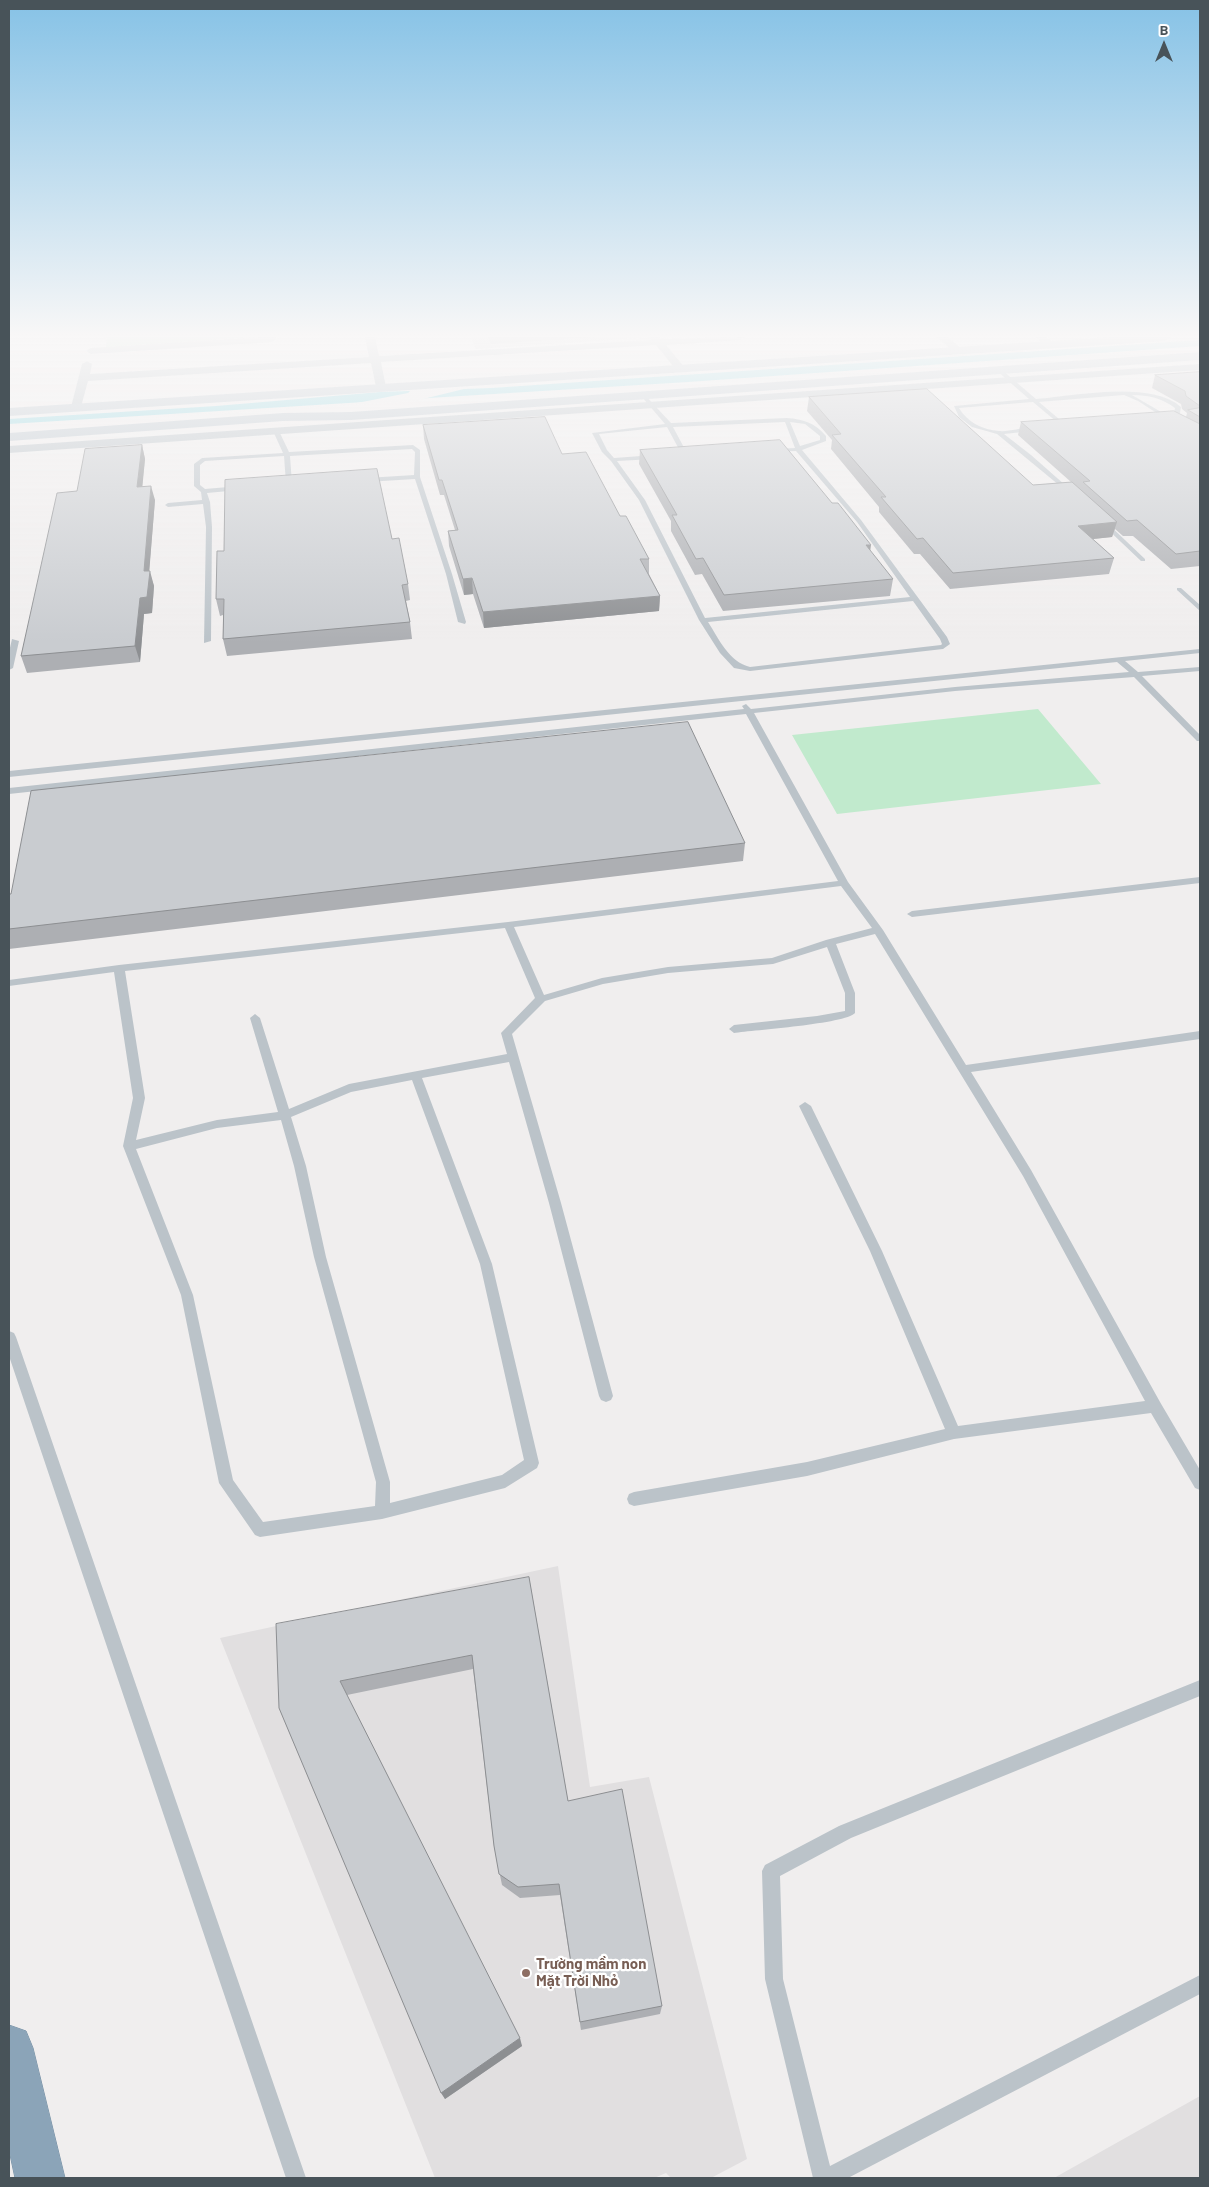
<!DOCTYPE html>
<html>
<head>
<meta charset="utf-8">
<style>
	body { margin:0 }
	#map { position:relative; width:1209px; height:2187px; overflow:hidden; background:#f0eeee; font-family:Barlow,sans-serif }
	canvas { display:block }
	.frame { position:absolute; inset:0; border:10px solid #485359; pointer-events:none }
	.north { position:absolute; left:1139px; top:20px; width:50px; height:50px; -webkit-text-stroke:4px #fff; paint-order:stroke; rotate:0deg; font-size:14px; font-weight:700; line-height:20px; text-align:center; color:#485359 }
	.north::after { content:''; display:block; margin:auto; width:18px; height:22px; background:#485359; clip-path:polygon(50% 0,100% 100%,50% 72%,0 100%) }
</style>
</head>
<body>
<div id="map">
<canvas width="1209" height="2187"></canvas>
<div class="frame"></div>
<div class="north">B</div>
</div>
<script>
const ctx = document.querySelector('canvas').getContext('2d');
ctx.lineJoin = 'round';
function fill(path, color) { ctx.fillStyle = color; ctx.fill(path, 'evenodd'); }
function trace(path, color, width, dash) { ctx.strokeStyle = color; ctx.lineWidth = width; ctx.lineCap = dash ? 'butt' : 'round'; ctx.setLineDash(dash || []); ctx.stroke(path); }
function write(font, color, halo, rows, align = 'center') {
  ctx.font = font + ' Barlow,sans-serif'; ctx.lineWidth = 4.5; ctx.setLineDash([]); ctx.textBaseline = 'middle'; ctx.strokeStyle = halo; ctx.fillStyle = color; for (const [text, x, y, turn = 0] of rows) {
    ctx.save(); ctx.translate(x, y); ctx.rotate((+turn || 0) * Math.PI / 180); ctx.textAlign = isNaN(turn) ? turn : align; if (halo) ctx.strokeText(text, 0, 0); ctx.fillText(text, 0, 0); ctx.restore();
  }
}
fill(new Path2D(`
	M471 337H639L640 338 476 349Z
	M558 1566 590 1787 649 1777 747 2159 711 2178H671L666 2173 654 2178H435L220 1638Z
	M1200 2096V2178H1054Z`), '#e1dfe0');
fill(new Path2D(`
	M107 337H255L106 347Z
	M1038 709 1101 784 837 814 792 735Z`), '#c1eacd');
fill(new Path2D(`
	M1200 340V346L688 382 9 424V419L216 406 380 392 491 388Z`), '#93d8e2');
fill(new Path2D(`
	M468 388 415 401 145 418 357 403 408 393 411 390Z`), '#f0eeee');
const highway = new Path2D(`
	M9 2025 26 2031 33 2048 65 2178H15L9 2150Z`);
trace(highway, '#768fa3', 1);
fill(new Path2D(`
	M997 369H1001L1036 399C1075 396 1150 380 1181 407L1180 413 1170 419H1166L1138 401 1124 395 1039 402 1066 425 1064 428 1033 402 959 408C967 422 983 430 999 431 1010 432 1022 427 1034 428L1032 431 1004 434 1031 455 1073 492 1074 493 1071 495 997 434 972 427 959 417 954 406 1029 399 997 371ZM1132 395C1149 395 1161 398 1175 408L1174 412 1168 416Z
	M644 394 671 423 787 418C803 419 815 423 826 436V441L802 450 861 520 947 637 950 644 943 649 750 671 734 668 720 653 699 620 639 500 611 461 602 452 592 433 665 424 642 397ZM785 422 795 448 774 449 771 451 772 452 796 451 857 522 910 597 705 618 645 500 617 461 654 459 657 457 654 455 614 458 607 450 599 434 667 427 681 453 676 455 685 457 688 455 673 427ZM790 422 805 424 820 436V440L800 446ZM913 601 940 639 942 644 941 645 750 667C729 662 719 639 708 622Z
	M276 429 279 431 289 452 413 445 420 450V477L452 574 466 622 465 624 458 622 446 574 415 479 366 482 363 480 366 478 414 475 415 452 412 449 290 456 292 483 289 485 286 483 284 456 205 461 200 465V485L205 489 240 486 243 488 240 490 207 493 210 502 212 527 211 641 204 643 206 527 203 504 168 507 165 505 168 503 202 500 201 492 194 486V464L202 458 283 453 273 431Z
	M1101 521H1105L1145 559V561H1141L1101 523Z
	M1177 588H1181L1200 605V611L1177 590Z
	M12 639 19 641 13 668 9 670V652Z
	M1200 649V653L1125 661 1138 672 1200 667V671L1142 676 1200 735V741H1197L1134 677 955 691 754 713 848 882 883 930 966 1065 1200 1031V1039L971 1072 1031 1170 1160 1402 1200 1470V1490L1195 1488 1151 1413 954 1439 807 1476 634 1506 629 1504 627 1499 629 1494 634 1492 807 1462 945 1429 870 1251 799 1106 805 1102 811 1106 882 1251 958 1426 1145 1401 1023 1176 875 934 836 944 855 993V1013C845 1024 754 1030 734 1033L729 1029 734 1025 817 1016 845 1011V993L827 947 773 964 668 973 603 984 545 1001 512 1034 561 1203 613 1396 611 1400 606 1402 601 1400 599 1396 549 1203 509 1062 422 1078 492 1264 539 1463 537 1468 505 1488 382 1519 260 1537 255 1535 219 1483 181 1295 123 1146 133 1098 114 972 9 986V980L119 965 508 922 838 881 746 714 9 794V788L744 709 742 706 746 704 751 709 955 687 1129 672 1117 662 9 777V771ZM841 886 872 928 826 940 772 958 668 967 602 978 544 995 514 927ZM505 928 535 998 501 1033 507 1054 349 1084 289 1109 260 1018 255 1014 250 1018 278 1112 217 1120 136 1140 145 1098 125 971ZM412 1080 480 1264 524 1460 502 1475 390 1503V1482L326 1257 306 1166 291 1117 351 1092ZM281 1120 294 1166 314 1257 376 1482 375 1506 263 1522 233 1480 193 1295 136 1149 217 1128Z
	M1200 877V883L912 917 907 914 912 911Z
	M9 1331 14 1333 16 1337 306 2178H286L9 1356Z
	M1200 1680V1696L851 1838 780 1876 783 1979 830 2166 1200 1975V1994L848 2178H813L765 1979 762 1871 765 1865 839 1826Z`), '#bbc3c9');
fill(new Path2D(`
	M261 337H275L277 339 272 342 91 354 86 351 91 348Z
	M365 337H375L379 356 651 340 649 337H659L661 339 745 337 740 340 666 345 686 369 681 372 677 371 656 345 381 362 386 387 381 390 376 387 371 363 88 381 81 407 76 410 71 407 82 364 87 361 92 364 90 374 369 357Z
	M937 337H948L964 351 959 354 955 353Z
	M1035 337H1046L1056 345 1055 347H1047Z
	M1200 364V370L9 453V446Z`), '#bbc3c9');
fill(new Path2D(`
	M1112 337H1171L1165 341 9 416V408Z
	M1200 352V360L351 420 283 421 9 441V433L283 413 351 412Z`), '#bcc6ce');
fill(highway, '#8ba4b8');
fill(new Path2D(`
	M488 337H596L491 344Z
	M1200 372V566L1171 569 1133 536H1123L1115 529 1112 537 1093 539 1114 558 1109 574 950 589 920 554H914L879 512V507L831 449 832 440 807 411 809 397 1033 485 1071 482 1018 435 1021 422 1186 417 1187 413 1182 409 1181 404 1152 388 1155 375Z
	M423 425 562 454 620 516 649 559V574L660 596 659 611 484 628 473 594 464 595 449 546 448 531 455 530 444 495H440L424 439Z
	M142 445 145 459 142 486 155 500 149 571 154 586 152 613 144 614 140 662 27 673 21 656Z
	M640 450 893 579 890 596 723 611 702 574 695 575 671 531V521L639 464Z
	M392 539 408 584 410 600 406 601 410 622 412 639 227 656 223 639V615L220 616 216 599Z
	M745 843 743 861 9 949V894Z
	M529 1577 568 1801 662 2006 660 2014 581 2030 560 1895 520 1898 502 1885 494 1846 473 1669 347 1695 522 2046 445 2099 279 1708Z`), '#adafb3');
fill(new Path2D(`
	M142 445 145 459 141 501 137 487Z
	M151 486 155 500 148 587 144 571Z
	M1117 522 1112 537 1074 541 1078 526Z
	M866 545H871L869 560Z
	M150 571 154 586 152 613 144 614 140 662 135 646 140 598Z
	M472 578 473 594 464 595 463 579Z
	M660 596 659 611 484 628 483 612Z
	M520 2038 522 2046 445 2099 441 2093Z`), '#8d8f92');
const building = new Path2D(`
	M1200 372V406L1186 396 1185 391 1155 375Z
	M927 389 1033 485 1072 482 1117 522 1078 526 1114 558 953 573 923 538 917 539 881 497H886L832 435 841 434 809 397Z
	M1200 408V417L1188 410Z
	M1174 411 1200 424V551L1176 554 1137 520 1127 521 1083 482 1090 481 1021 422Z
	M545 417 562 454 586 452 620 516H626L649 559H640L660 596 483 612 472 578 463 579 448 531 458 530 442 480H439L423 425Z
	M780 440 832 503H838L871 545H866L893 579 724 595 703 558 696 559 672 515H677L640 450Z
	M142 445 137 487 151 486 144 571H150L147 597 140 598 135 646 21 656 57 493 77 491 85 449Z
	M377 469 392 539 399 538 408 584 402 585 410 622 223 639 224 599H216L217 551H224L225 480Z
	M688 722 745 843 9 929V894H11L31 791Z
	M529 1577 568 1801 622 1789 662 2006 580 2022 559 1884 518 1887 499 1874 494 1846 472 1655 340 1681 520 2038 441 2093 279 1708 276 1624Z`);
fill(building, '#c9ccd0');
trace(building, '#8d8f92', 1);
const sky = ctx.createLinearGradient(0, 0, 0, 643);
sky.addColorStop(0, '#86c2e6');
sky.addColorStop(0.52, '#f8f7f7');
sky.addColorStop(1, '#f8f7f700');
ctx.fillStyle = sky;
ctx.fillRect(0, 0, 1209, 643);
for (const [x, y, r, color] of [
	[526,1973,5,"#8d6e63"]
]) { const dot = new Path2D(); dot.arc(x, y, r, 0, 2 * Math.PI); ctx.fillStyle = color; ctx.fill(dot); trace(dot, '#fff', 2); }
write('bold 15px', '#785e54', '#fff', [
	["Trường mầm non",536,1964],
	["Mặt Trời Nhỏ",536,1981]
], 'left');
</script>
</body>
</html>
